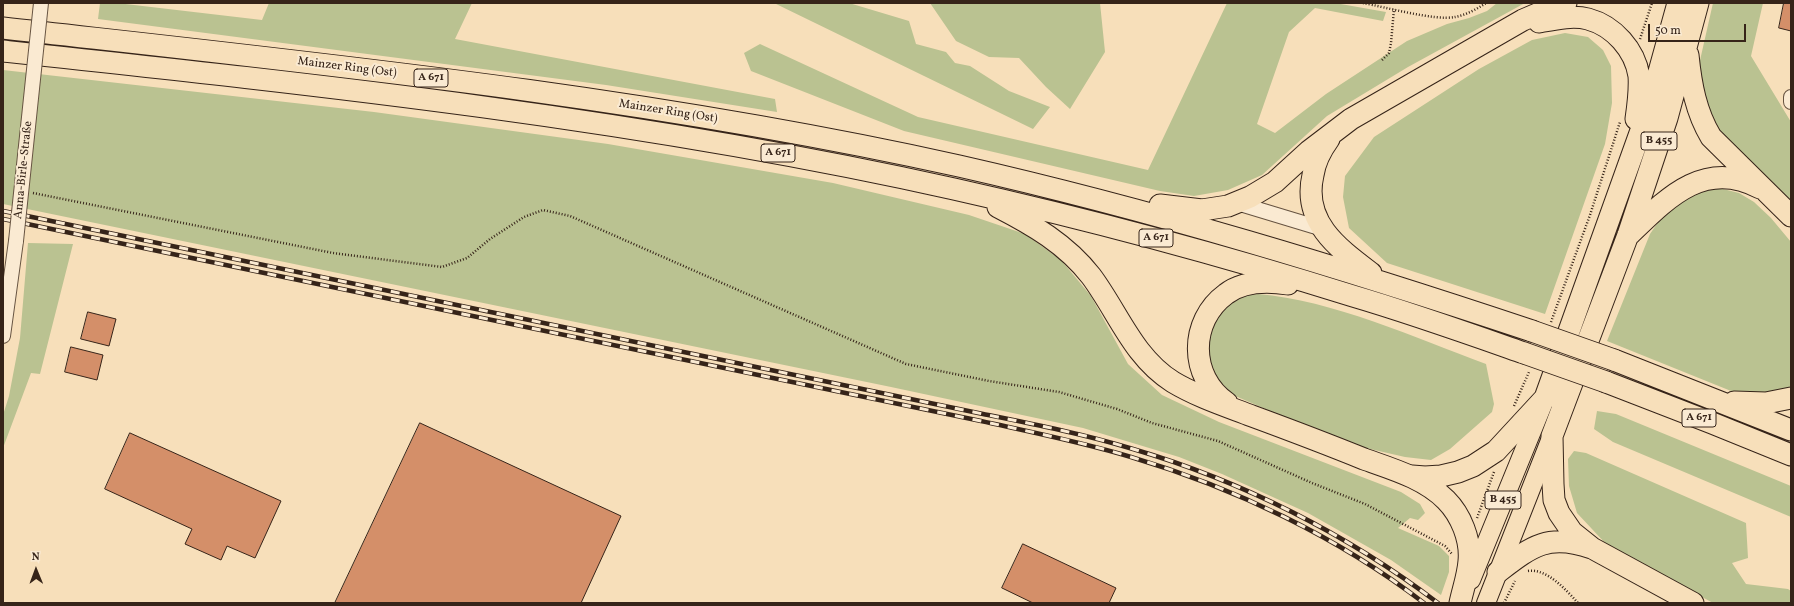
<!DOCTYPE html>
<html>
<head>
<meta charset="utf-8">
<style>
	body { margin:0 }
	#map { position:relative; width:1794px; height:606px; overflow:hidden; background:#f7dfba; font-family:Vollkorn,serif }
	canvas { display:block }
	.frame { position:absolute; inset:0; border:4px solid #362419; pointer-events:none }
	.north { position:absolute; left:16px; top:550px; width:40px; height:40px; -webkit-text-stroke:3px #faead2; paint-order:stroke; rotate:359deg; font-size:11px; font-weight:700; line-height:16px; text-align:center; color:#362419 }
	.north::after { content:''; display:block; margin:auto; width:14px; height:18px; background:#362419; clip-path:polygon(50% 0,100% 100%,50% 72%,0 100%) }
	.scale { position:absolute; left:1648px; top:24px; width:98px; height:18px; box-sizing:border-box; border:2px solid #362419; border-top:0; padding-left:5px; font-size:12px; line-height:14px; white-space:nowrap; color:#362419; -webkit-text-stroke:3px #faead2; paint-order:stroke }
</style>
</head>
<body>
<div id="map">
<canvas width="1794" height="606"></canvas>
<div class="frame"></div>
<div class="north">N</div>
<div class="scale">50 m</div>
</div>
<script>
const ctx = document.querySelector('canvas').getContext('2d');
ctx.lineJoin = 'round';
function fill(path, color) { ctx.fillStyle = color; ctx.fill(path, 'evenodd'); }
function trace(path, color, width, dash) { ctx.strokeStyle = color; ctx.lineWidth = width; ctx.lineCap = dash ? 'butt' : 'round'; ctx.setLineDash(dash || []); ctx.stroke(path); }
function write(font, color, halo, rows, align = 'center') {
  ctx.font = font + ' Vollkorn,serif'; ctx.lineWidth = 4; ctx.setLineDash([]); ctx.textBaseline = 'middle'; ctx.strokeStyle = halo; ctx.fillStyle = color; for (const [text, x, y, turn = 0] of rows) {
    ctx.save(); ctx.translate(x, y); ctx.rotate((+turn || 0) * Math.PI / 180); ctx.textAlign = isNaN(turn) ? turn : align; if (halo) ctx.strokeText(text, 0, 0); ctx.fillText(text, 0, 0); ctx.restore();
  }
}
fill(new Path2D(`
	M100 3H117L262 20 269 3H472L455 39 775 99 777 112 606 85 98 19Z
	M774 3H849L909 21 916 44 946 52 955 63 970 66 1009 91 1050 107 1033 129Z
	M930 3H1100L1105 52 1070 109 1046 87 1019 58 989 57 956 41Z
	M1227 3H1335L1386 12 1383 21 1315 8 1289 32 1257 124 1275 133 1326 94 1407 41 1447 24 1469 18 1487 11 1497 3H1525L1408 67 1327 116 1262 175 1228 190 1194 196 1160 191 904 131 751 71 744 53 760 44 918 117 1148 170Z
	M1713 3H1763L1751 56 1791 122V203L1712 130 1696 78Z
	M1565 33 1588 37 1603 50 1611 66 1612 103 1605 144 1545 314 1387 263 1349 228 1343 197 1345 176 1374 137 1479 69 1532 40Z
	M3 70 374 112 608 144 833 183 969 215 1025 234 1061 260 1091 296 1128 364 1162 395 1219 422 1401 492 1420 504 1425 513 1418 520 1410 518 1398 528 1439 546 1449 556V572L1441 595 1391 560 1308 513 1222 474 1179 457 1083 428 891 387 3 204Z
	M1711 189H1723L1739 193 1754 202 1771 218 1791 242V392L1741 395 1607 341 1650 234 1665 212 1700 192Z
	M28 243 73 244 40 374 31 373 3 448V415L9 396 20 338Z
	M1258 294C1332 300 1416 338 1486 364L1494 404 1492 412 1450 449 1431 460 1405 457 1357 446 1307 427 1233 395 1212 377 1203 339 1215 312 1242 296Z
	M1597 411 1616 414 1791 486V517L1613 442 1594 429Z
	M1574 451 1586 453 1746 523 1748 558 1732 563 1746 584 1788 589 1791 591V603H1713L1606 544 1577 513 1569 486 1568 459Z`), '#bac291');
const building = new Path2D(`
	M1784 3H1791V31L1779 28Z
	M88 312 116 319 109 346 81 339Z
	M71 347 103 355 97 380 65 372Z
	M420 423 621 516 581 603H335Z
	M130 433 281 501 255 558 227 546 221 560 185 544 192 529 105 489Z
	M1023 544 1116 588 1109 603H1033L1002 588Z`);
fill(building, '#d48f69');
trace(building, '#362419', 1);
const minor = new Path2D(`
	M1791 97V102
	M1237 203 1323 229
	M3 336 16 241`);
const major = new Path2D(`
	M1471 580 1543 404
	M1486 603 1551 438`);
const highway = new Path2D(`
	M1539 22C1555 19 1573 15 1588 19 1614 26 1635 50 1639 76 1640 90 1638 105 1636 119
	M3 28C323 64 644 96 959 166 1153 210 1343 268 1532 331
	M3 51C321 85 641 119 954 189 1088 219 1222 255 1353 296 1411 313 1467 333 1524 353
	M1688 55C1691 85 1696 112 1711 137L1791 216
	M1329 139C1321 150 1315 161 1313 175 1302 222 1338 248 1371 273
	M1160 205 1202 210 1228 206 1250 197 1275 182 1309 151 1351 119 1523 20 1551 8 1566 3
	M998 207C1033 225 1066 244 1091 276 1118 312 1133 357 1173 382 1198 397 1226 406 1252 416 1290 430 1327 444 1364 459 1392 469 1424 478 1446 500 1461 515 1471 540 1469 561 1468 575 1463 589 1460 603
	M1630 234C1667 198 1705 158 1760 188
	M1614 360 1791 430
	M1606 382 1712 423 1791 455
	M1734 402 1766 403 1791 398
	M1227 403C1189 377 1189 321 1226 294 1243 281 1268 281 1288 284
	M1412 476 1425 477 1441 476 1458 472 1473 466 1496 451 1545 398 1649 108 1678 3
	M1592 548 1572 532 1559 513 1554 500 1553 484 1552 436 1628 235 1667 118 1698 3
	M1498 572C1532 546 1548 533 1592 548L1693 603`);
trace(minor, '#665341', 16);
trace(major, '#362419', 20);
trace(highway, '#362419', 23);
trace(new Path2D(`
	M1363 3C1385 7 1435 21 1455 17 1466 15 1477 9 1486 3
	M1640 39 1652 3
	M1382 60 1389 53 1391 43 1394 9
	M33 193 333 253 442 267 467 258 490 239 524 217 543 210 570 216 906 364 989 381 1059 392 1117 409 1152 423 1218 441 1312 483 1365 504 1445 546 1452 554
	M1551 322 1590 215 1620 122
	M1514 406 1529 372
	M1477 518 1494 472
	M1528 571C1547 568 1566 590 1578 603
	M1504 603 1515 581`), '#362419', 2.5, [1, 2]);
trace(minor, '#faead2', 14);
trace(major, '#f7dfba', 18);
trace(highway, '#f7dfba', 21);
const rail = new Path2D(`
	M3 211 983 414C1033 424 1084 434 1133 449 1242 481 1347 534 1438 603
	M3 219 981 421C1031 432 1082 442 1131 457 1235 488 1338 537 1424 603`);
trace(rail, '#362419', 4.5);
trace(rail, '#faead2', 3, [9]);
const minorBridge = new Path2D(`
	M16 241 41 3`);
const highwayBridge = new Path2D(`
	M1532 331 1614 360
	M1524 353 1606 382`);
trace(minorBridge, '#665341', 16, []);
trace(highwayBridge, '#362419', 23, []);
trace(minorBridge, '#faead2', 14);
trace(highwayBridge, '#f7dfba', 21);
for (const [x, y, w] of [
	[431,78,34],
	[1659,141,36],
	[778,153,34],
	[1156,238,34],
	[1699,418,34],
	[1503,500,36]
]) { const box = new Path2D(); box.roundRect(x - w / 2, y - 9, w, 18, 3); ctx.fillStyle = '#faead2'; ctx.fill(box); trace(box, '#362419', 1); }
write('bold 11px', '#362419', null, [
	["A 671",431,78],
	["B 455",1659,141],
	["A 671",778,153],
	["A 671",1156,238],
	["A 671",1699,418],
	["B 455",1503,500]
]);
write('12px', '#362419', '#faead2', [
	["Mainzer Ring (Ost)",347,68,7],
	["Mainzer Ring (Ost)",668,112,9],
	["Anna-Birle-Straße",24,170,-84]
]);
</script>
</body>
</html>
